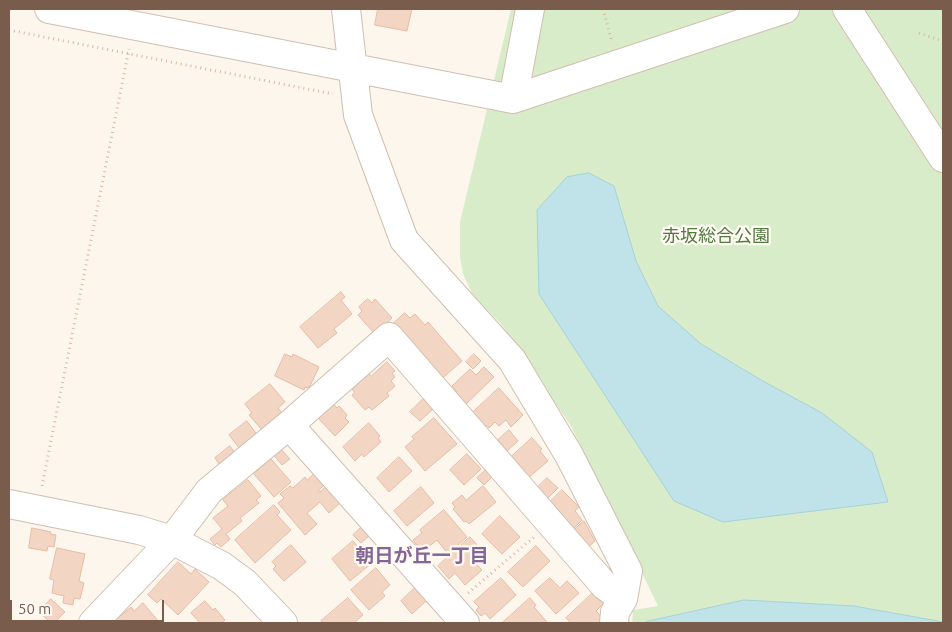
<!DOCTYPE html>
<html>
<head>
<meta charset="utf-8">
<style>
	body { margin:0 }
	#map { position:relative; width:952px; height:632px; overflow:hidden; background:#fdf6ec; font-family:Ubuntu,sans-serif }
	canvas { display:block }
	.frame { position:absolute; inset:0; border:10px solid #7a5c4d; pointer-events:none }
	.scale { position:absolute; left:10px; top:600px; width:154px; height:22px; box-sizing:border-box; border:2px solid #7a5c4d; border-top:0; padding-left:6px; font-size:15px; line-height:18px; white-space:nowrap; color:#7a5c4d; -webkit-text-stroke:4px #fffaf3; paint-order:stroke }
</style>
</head>
<body>
<div id="map">
<canvas width="952" height="632"></canvas>
<div class="frame"></div>
<div class="scale">50 m</div>
</div>
<script>
const ctx = document.querySelector('canvas').getContext('2d');
ctx.lineJoin = 'round';
function fill(path, color) { ctx.fillStyle = color; ctx.fill(path, 'evenodd'); }
function trace(path, color, width, dash) { ctx.strokeStyle = color; ctx.lineWidth = width; ctx.lineCap = dash ? 'butt' : 'round'; ctx.setLineDash(dash || []); ctx.stroke(path); }
function write(font, color, halo, rows, align = 'center') {
  ctx.font = font + ' Ubuntu,"Noto Sans JP",sans-serif'; ctx.lineWidth = 4.5; ctx.setLineDash([]); ctx.textBaseline = 'middle'; ctx.strokeStyle = halo; ctx.fillStyle = color; for (const [text, x, y, turn = 0] of rows) {
    ctx.save(); ctx.translate(x, y); ctx.rotate((+turn || 0) * Math.PI / 180); ctx.textAlign = isNaN(turn) ? turn : align; if (halo) ctx.strokeText(text, 0, 0); ctx.fillText(text, 0, 0); ctx.restore();
  }
}
fill(new Path2D(`
	M511 9H943V623H632L633 610 658 606 571 426 501 324 473 295 463 274 460 256V222Z`), '#d8ecc9');
const water = new Path2D(`
	M589 173 614 186 636 261 658 306 701 344 761 380 822 413 872 452 888 502 723 522 674 501 539 294 537 210 567 177Z
	M744 600 854 606 943 622V623H646V622Z`);
fill(water, '#bfe3e8');
trace(water, '#a5d3da', 1);
const building = new Path2D(`
	M378 9H412L407 31 375 25Z
	M341 292 345 297 341 300 352 314 334 329 337 333 318 348 300 327Z
	M368 299 372 303 375 299 392 318 375 334 358 315 362 311 359 307Z
	M405 313 410 318 415 314 425 325 428 322 462 361 439 381 409 341 394 323Z
	M285 354 292 357 293 354 319 367 309 388 305 387 304 390 275 376Z
	M474 354 481 361 473 369 466 362Z
	M387 362 395 371 392 373 395 377 391 381 395 386 387 393 389 396 372 410 369 407 365 410 352 395 355 393 352 389 359 383 357 380 367 372 371 376Z
	M484 367 494 377 464 406 453 395 457 392 452 386 470 369 476 375Z
	M270 384 285 402 278 408 282 413 262 430 249 415 252 413 245 404Z
	M499 388 523 415 511 427 506 420 499 426 495 422 489 428 486 425 483 428 471 414Z
	M423 399 433 409 420 421 410 412Z
	M332 402 337 408 339 406 347 415 345 418 349 422 335 436 317 417Z
	M434 418 457 444 425 471 405 447 414 439 412 437Z
	M247 421 258 436 240 449 229 435Z
	M369 423 380 436 378 438 381 442 364 457 362 454 355 461 343 447Z
	M509 430 518 441 507 451 498 440Z
	M532 438 542 449 540 451 548 461 528 478 510 458Z
	M230 446 237 456 222 468 215 458Z
	M279 447 290 459 282 465 272 453Z
	M467 454 481 469 464 485 450 470Z
	M399 457 412 471 389 492 377 478Z
	M271 459 291 482 274 497 254 474Z
	M487 469 493 476 484 485 477 478Z
	M314 474 324 485 318 491 320 492 328 485 342 501 329 513 320 502 307 513 317 524 305 535 278 503 284 498 280 494 290 486 293 488 305 477 307 480Z
	M547 478 558 488 545 501 534 491Z
	M248 480 261 496 256 500 259 503 240 518 242 521 226 534 230 539 221 547 217 543 215 545 210 539 222 529 213 518 228 506 223 500Z
	M483 486 496 502 469 524 466 521 464 522 453 509 455 507 452 503 462 495 466 500Z
	M421 487 434 503 407 526 394 511Z
	M562 490 579 507 575 511 582 520 572 530 547 505Z
	M274 505 280 512 277 515 291 530 255 563 235 540Z
	M444 510 467 537 448 554 437 540 422 552 413 540 422 533 420 530Z
	M500 516 520 537 502 554 482 534Z
	M584 521 595 541 587 548 572 532Z
	M364 525 371 534 361 543 353 535Z
	M32 528 51 532 50 534 56 535 54 547 48 546 47 551 29 548Z
	M470 537 480 548 473 554 480 562 477 565 482 570 465 585 455 573 449 579 438 566Z
	M353 541 372 563 350 581 332 559Z
	M291 545 306 562 284 581 273 569 276 566 272 562Z
	M536 546 550 561 523 587 508 572Z
	M57 548 85 554 79 581 84 583 80 599 74 598 73 605 63 603 64 596 52 593 54 580 50 579Z
	M178 562 191 574 195 569 209 582 178 615 161 599 157 603 148 595Z
	M376 568 390 585 382 592 385 596 369 610 351 590Z
	M501 578 516 595 490 619 485 613 481 616 476 610 479 607 474 602Z
	M550 578 560 588 567 581 579 593 556 614 535 591Z
	M416 587 427 600 412 614 401 601Z
	M595 591 605 602 596 611 603 618 598 623H571L566 618Z
	M348 598 363 615 354 623H323L321 621Z
	M530 598 536 605 534 607 547 622 545 623H502Z
	M51 599 65 612 54 623H51L39 612Z
	M205 601 213 610 215 608 225 620 221 623H200L191 613Z
	M143 603 160 623H112L131 607 134 611Z`);
fill(building, '#f3d5c3');
trace(building, '#e6bba3', 1);
const minor = new Path2D(`
	M49 9 513 99 785 9
	M346 9 358 115 404 240 512 360 569 455 628 571 623 599 615 612 614 623
	M847 9 943 158
	M513 99 530 9
	M289 425 465 623
	M9 504 139 530 172 540 222 566 245 583 283 623
	M93 623 172 540 209 491 289 425 389 337 605 586 623 599`);
trace(minor, '#d1beb0', 30);
trace(new Path2D(`
	M603 9 612 42
	M9 30 333 94
	M919 33 943 41
	M42 486 129 49
	M468 593 534 537`), '#d9b8a5', 3, [1, 4]);
trace(minor, '#fff', 28);
write('18px', '#537a41', '#fffaf3', [
	["赤坂総合公園",716,236]
]);
write('bold 19px', '#846695', '#fffaf3', [
	["朝日が丘一丁目",422,556]
]);
</script>
</body>
</html>
